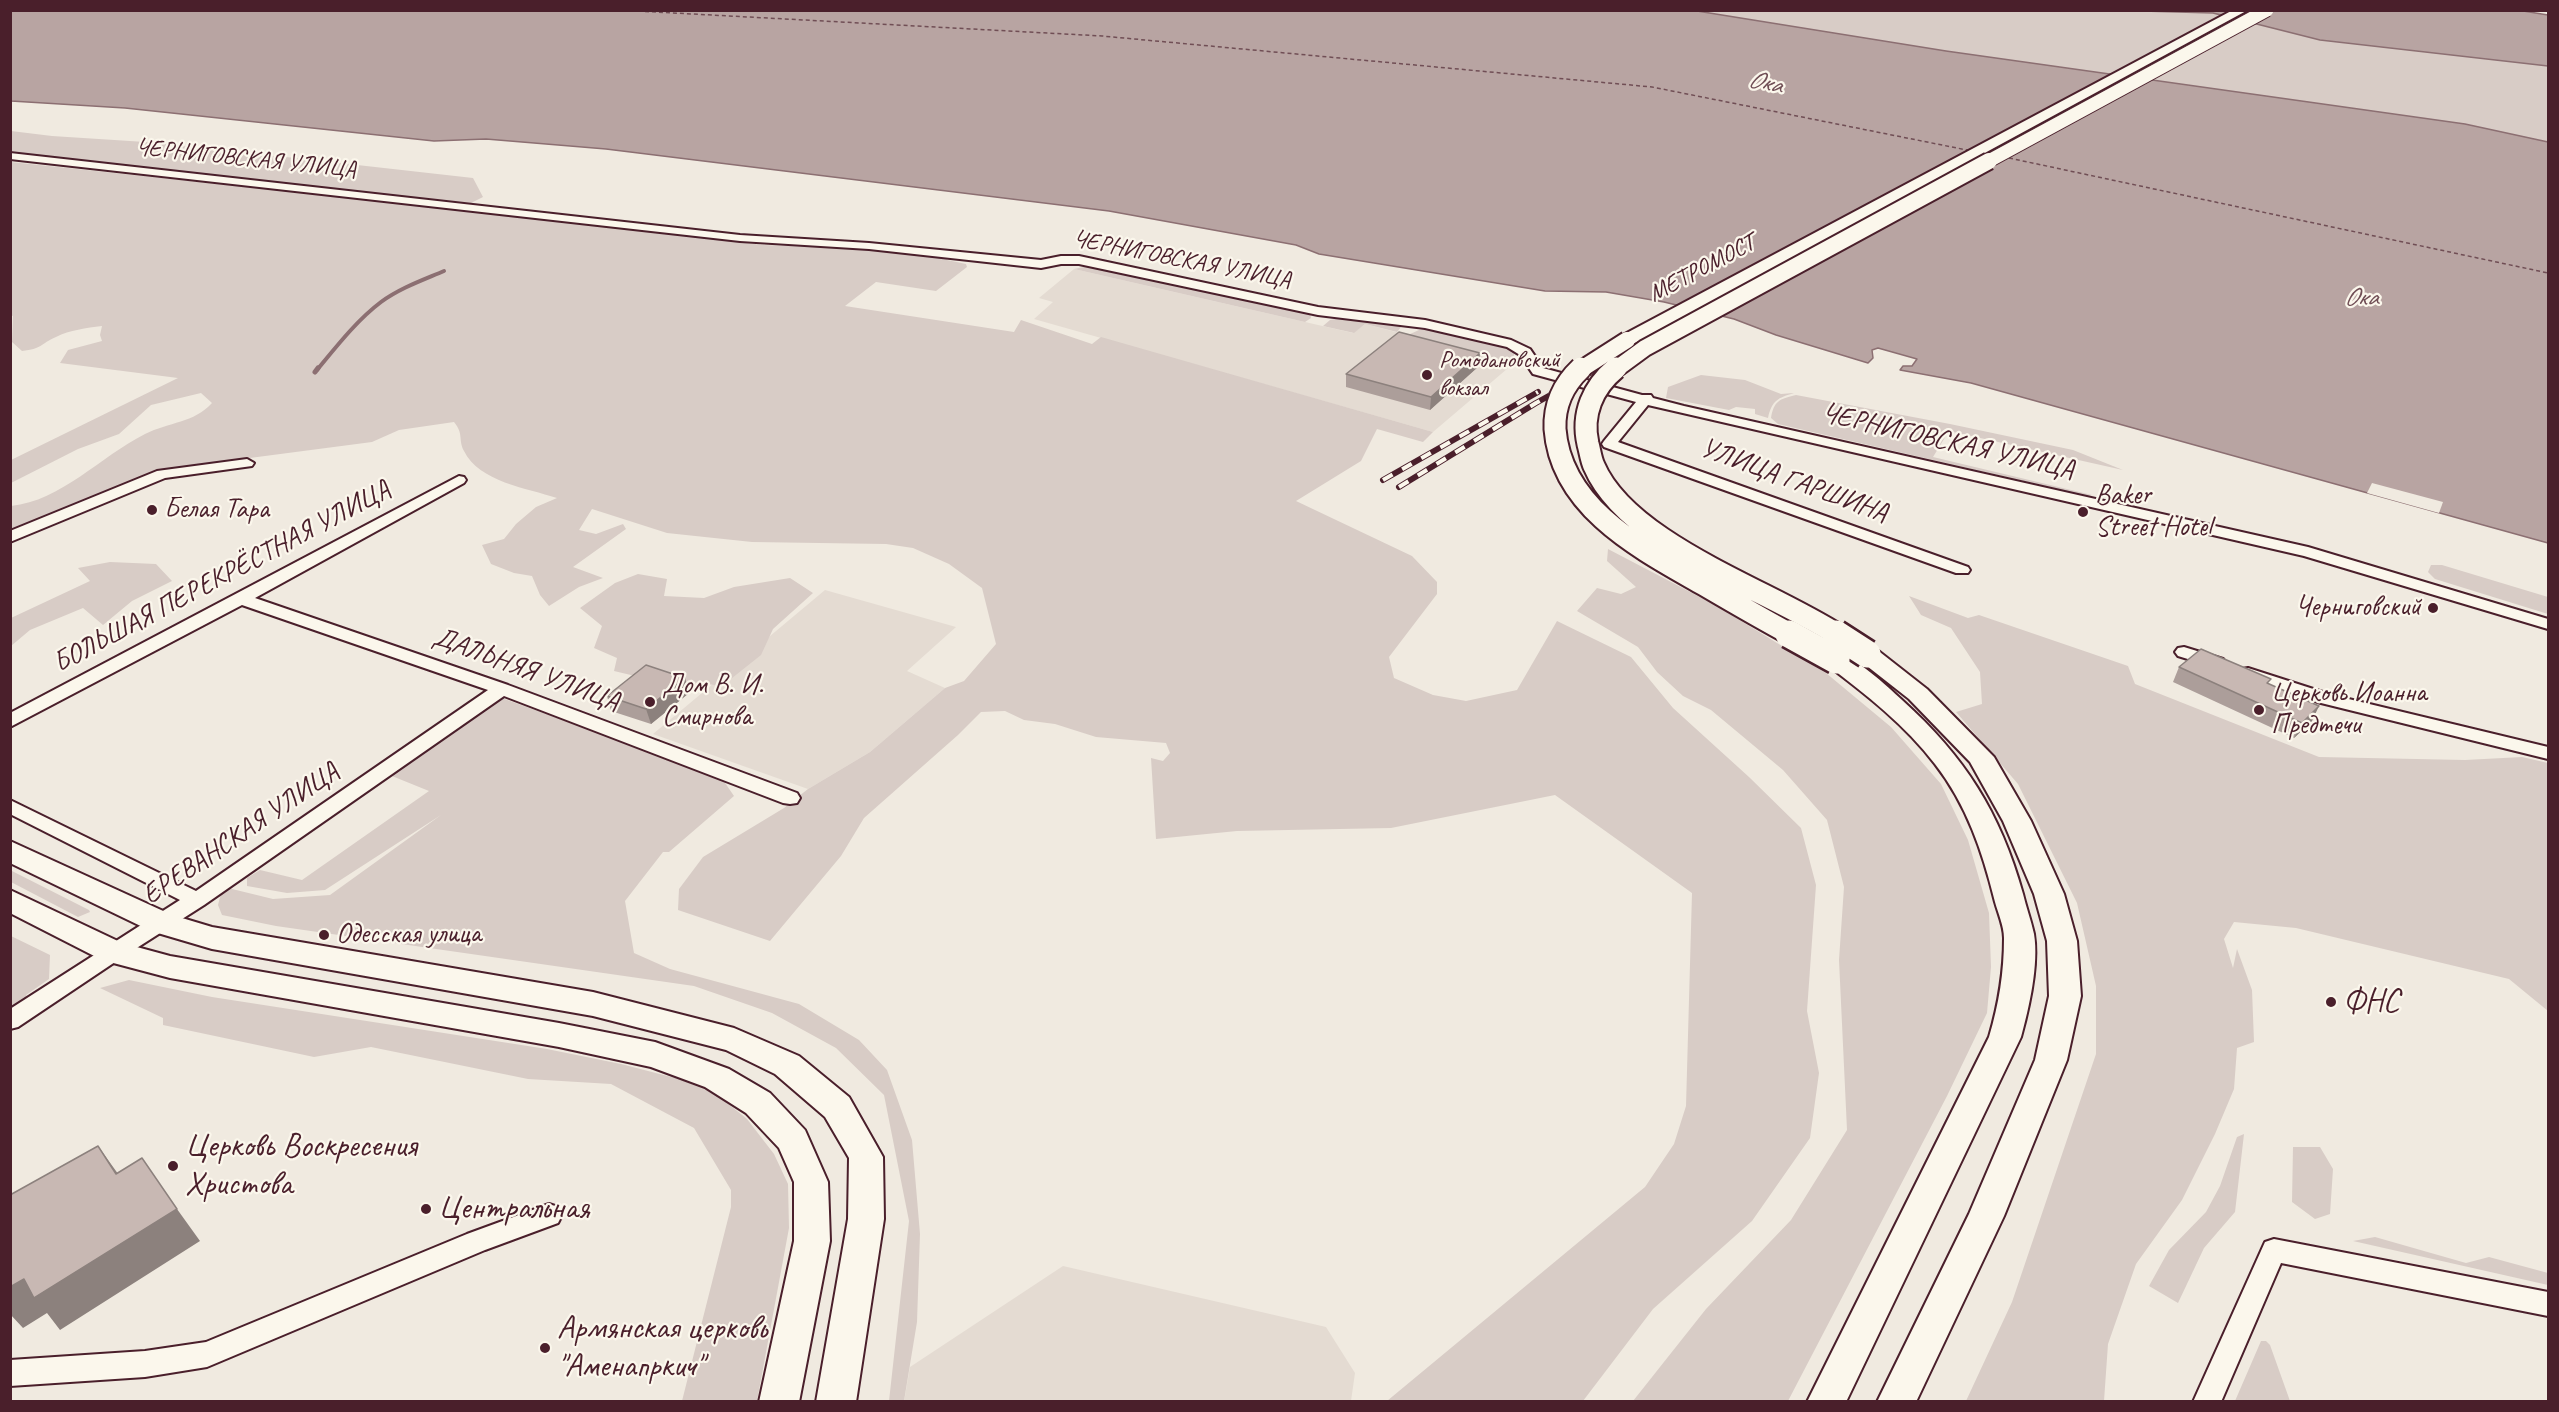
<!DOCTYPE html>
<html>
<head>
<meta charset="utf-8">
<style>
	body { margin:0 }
	#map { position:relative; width:2559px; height:1412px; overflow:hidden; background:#f0eae0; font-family:Caveat,sans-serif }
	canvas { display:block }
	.frame { position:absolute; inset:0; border:12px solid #4a1f2b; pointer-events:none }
</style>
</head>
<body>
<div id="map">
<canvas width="2559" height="1412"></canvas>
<div class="frame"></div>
</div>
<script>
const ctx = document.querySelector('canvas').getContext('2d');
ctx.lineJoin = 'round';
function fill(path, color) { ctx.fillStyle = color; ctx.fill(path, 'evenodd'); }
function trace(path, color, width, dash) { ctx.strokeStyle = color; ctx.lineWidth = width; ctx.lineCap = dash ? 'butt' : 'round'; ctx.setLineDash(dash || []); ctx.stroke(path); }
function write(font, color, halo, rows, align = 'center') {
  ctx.font = font + ' Caveat,sans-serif'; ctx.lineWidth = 4.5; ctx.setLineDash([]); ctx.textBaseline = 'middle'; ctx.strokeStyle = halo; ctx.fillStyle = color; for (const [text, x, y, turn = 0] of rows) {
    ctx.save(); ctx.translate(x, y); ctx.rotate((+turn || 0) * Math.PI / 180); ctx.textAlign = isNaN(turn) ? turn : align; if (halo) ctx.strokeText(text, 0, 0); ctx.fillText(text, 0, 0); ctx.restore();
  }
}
fill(new Path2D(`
	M1074 269 1353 333 1365 324 1514 363 1433 432 1034 319 1053 302 1039 298Z
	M825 590 956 627 907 671 945 688 870 752 808 789 653 734Z
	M1063 1266 1326 1327 1355 1373 1351 1401 904 1402 910 1367Z`), '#e4dbd2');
fill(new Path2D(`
	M2142 10 2213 13 2320 40 2548 66V142L2465 124 1946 51 1697 11Z
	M11 131 52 136 161 143 241 154 286 157 473 178 483 197 471 203 64 161 11 153Z
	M11 162 445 208 763 245 874 249 945 256 947 260 966 264 967 267 936 291 876 282 845 306 1014 332 1021 320 1092 344 1101 337 1433 432 1423 442 1377 429 1361 461 1296 501 1412 556 1437 582V594L1389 657 1394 678 1433 695 1466 701 1517 690 1557 621 1631 657 1673 708 1749 777 1801 828 1816 885 1807 1011 1819 1073 1810 1138 1752 1221 1653 1309 1583 1401H1387L1645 1187 1674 1144 1686 1106 1692 893 1555 795 1391 828 1237 831 1156 839 1151 758 1163 761 1170 753 1166 743 1096 737 1055 724 1024 720 1005 711 981 712 958 735 864 818 841 856 770 941 678 910 679 889 703 857 784 808 808 789 870 752 945 688 964 681 996 644 982 588 949 564 913 548 886 544 752 542 667 533 592 509 579 530 596 534 623 524 626 529 573 567 603 578 579 587 549 606 540 595 532 576 514 573 491 564 482 545 504 539 516 524 536 507 557 498C527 488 479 482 464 451 458 440 464 434 454 422L399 430 372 442 158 470 11 531V506C61 501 101 456 145 434 169 422 194 423 212 403L201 393 151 405 119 434 78 449 11 483V460L178 378 60 363 68 350 102 341 100 335 102 326C86 328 70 330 56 337 40 344 42 349 22 351L12 342 13 316 10 315Z
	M1089 266 1304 311 1310 313 1311 318 1305 322 1074 269Z
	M1341 318 1398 325 1401 327 1397 332 1365 324 1354 333 1323 326 1330 320Z
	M1436 329 1507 346 1514 352V363L1408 335 1419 330Z
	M1701 375 1745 380 1781 394 1794 393C1778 398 1772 400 1768 418L1755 414V409L1736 407 1729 410 1666 398 1668 387Z
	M1796 395 1950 424 2073 450 2123 470 1949 431 1933 457 2092 495 2088 496 1778 424 1771 418C1774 401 1779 399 1796 395Z
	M1608 549 1715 605 1826 673 1891 727 1941 784 1968 840 1989 913 1991 967 1987 1013 1947 1096 1788 1401H1633L1706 1309 1791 1220 1847 1130 1839 960 1844 887 1827 820 1783 770 1711 710 1683 696 1657 672 1638 647 1577 611 1597 588 1621 594 1636 587 1607 561Z
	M110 562 156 564 172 581 132 601 103 625 83 608 30 630 11 646V618L90 581 78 568Z
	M2431 565H2442L2548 597V614L2435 579 2428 572Z
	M638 574 667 579 664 596 704 598 734 587 790 578 813 593 773 629 761 655 722 686 707 684 694 689 652 677 635 676 614 671 617 658 594 648 602 626 580 608 615 583Z
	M1909 596 1968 618 1979 615 2128 666 2135 684 2319 757 2465 760 2522 757 2548 763V1011L2509 979 2296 928 2234 922 2224 939 2233 968 2237 949 2252 990 2254 1042 2237 1048 2234 1089 2215 1134 2182 1200 2136 1264 2108 1344 2104 1401H1966L2012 1302 2096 1054V986L2077 903 2018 784 1956 712 1982 704 1980 672 1951 628 1921 615Z
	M499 697 721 777 734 796 669 852H663L625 901 634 953 670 969 799 1004 859 1040 887 1070 912 1140 920 1234 917 1322 904 1401H889L909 1221 884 1095 836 1048 772 1013 694 986 276 926 222 915 218 905 221 893 228 888 273 899 330 895 441 815 325 890 287 893 247 886V878L260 870 302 880 429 791 387 774Z
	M10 870 89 910 90 912 78 917 11 882Z
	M11 936 50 955 49 979 26 995 38 1013 11 1031Z
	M129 980 212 997 547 1049 621 1064 679 1079 716 1094 747 1119 774 1154 788 1184 789 1228 757 1401H682L731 1207V1190L694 1128 611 1084 528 1079 371 1047 314 1057 163 1025V1018L100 988Z
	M2244 1134 2235 1212 2204 1248 2178 1303 2149 1286 2169 1250 2206 1212 2220 1186 2237 1137Z
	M2293 1147H2320L2333 1169 2330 1214 2315 1219 2292 1202Z
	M2375 1237 2466 1263 2489 1257 2548 1273V1285L2353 1241Z
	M2261 1341H2266L2270 1345 2290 1401H2235Z`), '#d8ccc6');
const water = new Path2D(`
	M2517 10 2548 15V66L2320 40 2213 13 2142 11Z
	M10 11H1697L1946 51 2465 124 2548 142V543L1971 383 1900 370 1903 366H1912L1917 359 1878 348 1872 350 1873 358 1868 363 1776 335 1734 319 1664 302 1606 292 1545 291 1319 254 1296 245 1109 211 606 149 486 139 434 141 125 108 11 101Z`);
fill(water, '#b8a4a2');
trace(water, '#8c6f72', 1.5);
fill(new Path2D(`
	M2372 483 2443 502 2439 513 2367 493Z`), '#f0eae0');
trace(new Path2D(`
	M317 370C336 347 357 320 381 302 400 288 423 280 444 271`), '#8c6f72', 4);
trace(new Path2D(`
	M315 372 318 368`), '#8c6f72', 5);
trace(new Path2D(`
	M617 10 1102 36 1652 87 1972 151
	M2009 158 2548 273`), '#704e55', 1.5, [4, 3]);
const street = new Path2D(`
	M10 153 740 235 869 243 1041 260 1061 256H1079L1318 307 1425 320 1511 340 1530 349 1543 368 1642 395H1651L1653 398 1684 406 2308 547 2548 619V629L2304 556 1648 405 1618 442 1968 567 1970 570 1968 573H1956L1604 447 1602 444 1604 441 1636 402 1533 374 1520 355 1507 347 1425 328 1318 315 1079 264H1061L1041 268 869 249 740 241 10 159Z
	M247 459 254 463 252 466 165 478 10 542V531L157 471Z
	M459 476 464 477 466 480 464 483 255 598 508 685 797 793 800 798 797 803 790 804 783 803 504 696 204 905 121 958 18 1027 10 1029V1009L180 900 10 814V800L196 891 488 690 242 605 10 727V713Z
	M2184 647 2223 659 2226 663 2223 667 2217 668 2178 656 2175 652 2178 648Z
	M2248 668 2332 695 2548 747V759L2321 703 2242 677 2239 673 2242 669Z
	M549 1204 558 1207 562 1215 558 1223 485 1250 207 1367 145 1377 10 1386V1360L145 1351 206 1342 467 1234Z
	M2274 1239 2548 1292V1316L2281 1263 2221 1402H2193L2265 1242Z`);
const secondary = new Path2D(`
	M2233 10H2248L1633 344H1621L1618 340 1621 336Z
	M1867 647 1876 649 1927 689 1994 757 2031 821 2064 894 2077 941 2081 996 2067 1060 2004 1216 1916 1402H1877L1969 1214 2035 1060 2049 996 2047 941 2034 894 2003 821 1970 762 1909 699 1858 659 1855 654 1858 649Z
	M1836 653C1857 658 1886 685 1902 700 1965 757 2000 812 2023 894 2026 907 2031 920 2034 934 2039 964 2029 1008 2021 1037L1846 1402H1807L1989 1037C1999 1003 2004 973 2004 938 2004 926 1998 913 1995 902 1983 853 1967 805 1935 764 1905 725 1867 695 1827 665L1824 660 1827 655Z
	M10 841 172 915 212 927 593 992 734 1028 799 1056 849 1097 883 1157 884 1219 856 1402H816L848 1219 849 1158 825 1117 775 1074 726 1050 593 1016 212 949 151 931 10 863Z
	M10 890 122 943 170 956 559 1023 655 1042 729 1069 770 1093 805 1130 828 1182 830 1241 799 1402H759L794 1241V1182L779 1148 746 1113 705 1087 651 1067 559 1047 170 978 102 960 10 913Z`);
trace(street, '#4a1f2b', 4);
trace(secondary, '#4a1f2b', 4);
fill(street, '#fbf7ec');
fill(secondary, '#fbf7ec');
const railFar2 = new Path2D(`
	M1981 162 2265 10`);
const railFar1 = new Path2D(`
	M1596 370 1984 161`);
const rail = new Path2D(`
	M1383 480 1538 392
	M1399 487 1536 403 1599 368`);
trace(railFar2, '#4a1f2b', 4);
trace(railFar1, '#4a1f2b', 4.5);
trace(rail, '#4a1f2b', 6);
trace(railFar2, '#fbf7ec', 2, [7]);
trace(railFar1, '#fbf7ec', 3, [9]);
trace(rail, '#fbf7ec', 4, [11]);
const secondaryBridgeFar3 = new Path2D(`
	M1987 162 2267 10`);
const secondaryBridgeFar2 = new Path2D(`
	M1580 370 1627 340
	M1615 370 1645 348 1989 161`);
const secondaryBridgeFar1 = new Path2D(`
	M1581 368C1564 384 1554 405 1555 429 1561 509 1643 550 1704 585 1733 602 1762 619 1792 635
	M1616 368C1593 387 1581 414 1588 444 1590 451 1591 460 1594 466 1627 544 1769 590 1838 635`);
const secondaryBridge = new Path2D(`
	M1789 634 1836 660
	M1836 634 1867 654`);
trace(secondaryBridgeFar3, '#4a1f2b', 15, []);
trace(secondaryBridgeFar2, '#4a1f2b', 20, []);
trace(secondaryBridgeFar1, '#4a1f2b', 25, []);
trace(secondaryBridge, '#4a1f2b', 32, []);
trace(secondaryBridgeFar3, '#fbf7ec', 13);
trace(secondaryBridgeFar2, '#fbf7ec', 16);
trace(secondaryBridgeFar1, '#fbf7ec', 21);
trace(secondaryBridge, '#fbf7ec', 27);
fill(new Path2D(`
	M1479 366 1430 410 1346 387V374Z
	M2179 667 2269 684 2312 721 2294 738 2173 682Z
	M685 678 689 693 651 724 611 711 607 696Z`), '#ac9e9a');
fill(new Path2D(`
	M1480 353 1479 366 1430 410 1431 397Z
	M685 678 689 693 651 724 646 709Z
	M2319 706 2312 721 2294 738 2302 723Z
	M98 1146 121 1178 116 1174Z
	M177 1209 200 1241 60 1330 47 1313 23 1328 10 1314V1287L24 1279Z`), '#8c817d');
const building = new Path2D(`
	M1399 332 1480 353 1431 397 1346 374Z
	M2201 649 2271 679 2267 683 2319 706 2302 723 2179 667Z
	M646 665 685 678 646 709 607 696Z
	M98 1146 116 1174 142 1158 177 1209 34 1298 24 1279 10 1287V1195Z`);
fill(building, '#c8b8b3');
trace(building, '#8c817d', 1.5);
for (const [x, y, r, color] of [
	[1427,375,6,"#4a1f2b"],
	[152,510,6,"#4a1f2b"],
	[2083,512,6,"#4a1f2b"],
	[2433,608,6,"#4a1f2b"],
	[650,702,6,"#4a1f2b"],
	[2259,710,6,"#4a1f2b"],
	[324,935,6,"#4a1f2b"],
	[2331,1002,6,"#4a1f2b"],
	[173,1166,6,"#4a1f2b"],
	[426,1209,6,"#4a1f2b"],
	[545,1348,6,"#4a1f2b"]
]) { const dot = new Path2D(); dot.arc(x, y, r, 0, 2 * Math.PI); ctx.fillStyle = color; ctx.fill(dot); trace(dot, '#fbf7ec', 2); }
write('24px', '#4a1f2b', '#fbf7ec', [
	["ЧЕРНИГОВСКАЯ УЛИЦА",246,159,6],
	["ЧЕРНИГОВСКАЯ УЛИЦА",1182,260,11],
	["МЕТРОМОСТ",1702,269,-28]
]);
write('24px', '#4a1f2b', '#fbf7ec', [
	["Ромодановский",1439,361],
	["вокзал",1439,389]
], 'left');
write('italic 26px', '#704e55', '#fbf7ec', [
	["Ока",1765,83,12],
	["Ока",2361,298]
]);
write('28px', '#4a1f2b', '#fbf7ec', [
	["ЧЕРНИГОВСКАЯ УЛИЦА",1948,442,13],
	["УЛИЦА ГАРШИНА",1794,481,20],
	["БОЛЬШАЯ ПЕРЕКРЁСТНАЯ УЛИЦА",222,577,-28],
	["ДАЛЬНЯЯ УЛИЦА",526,670,20],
	["ЕРЕВАНСКАЯ УЛИЦА",241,834,-34]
]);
write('28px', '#4a1f2b', '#fbf7ec', [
	["Baker",2095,496],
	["Street Hotel",2095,528],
	["Белая Тара",164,510],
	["Черниговский",2421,608,"right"],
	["Дом В. И.",662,686],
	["Смирнова",662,718],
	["Церковь Иоанна",2271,694],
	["Предтечи",2271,726],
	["Одесская улица",336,935]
], 'left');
write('33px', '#4a1f2b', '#fbf7ec', [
	["ФНС",2343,1002],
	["Церковь Воскресения",185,1147],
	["Христова",185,1185],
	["Центральная",438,1209],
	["Армянская церковь",557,1329],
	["\"Аменапркич\"",557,1367]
], 'left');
</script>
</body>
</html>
